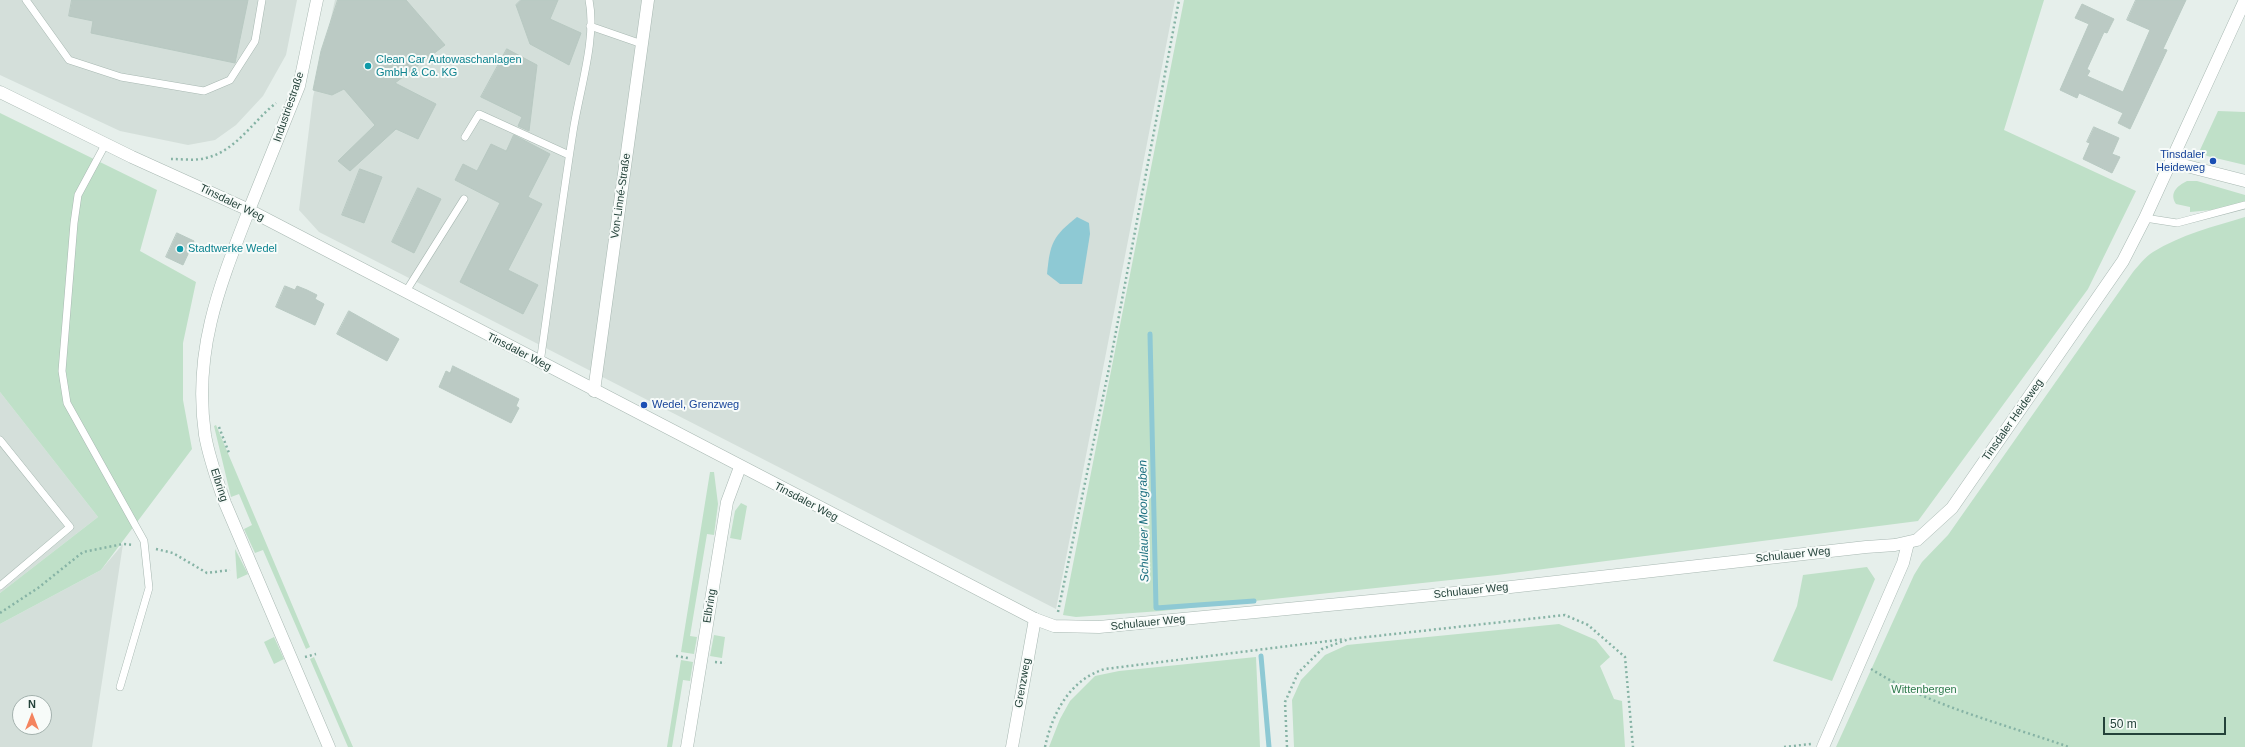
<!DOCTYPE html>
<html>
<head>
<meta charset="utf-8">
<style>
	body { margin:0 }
	#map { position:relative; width:2245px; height:747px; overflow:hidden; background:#e6efeb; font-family:Arial,sans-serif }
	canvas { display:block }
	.north { position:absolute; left:12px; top:695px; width:40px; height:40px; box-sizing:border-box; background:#f7fbf9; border:1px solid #a3b1ad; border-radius:50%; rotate:0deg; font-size:11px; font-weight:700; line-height:16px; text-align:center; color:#24423a }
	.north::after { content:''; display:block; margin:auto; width:14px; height:18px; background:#f4845f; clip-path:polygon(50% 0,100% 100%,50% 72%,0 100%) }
	.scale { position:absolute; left:2103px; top:717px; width:123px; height:18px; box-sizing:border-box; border:2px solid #24423a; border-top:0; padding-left:5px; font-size:12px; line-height:14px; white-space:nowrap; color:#24423a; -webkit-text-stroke:3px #f7fbf9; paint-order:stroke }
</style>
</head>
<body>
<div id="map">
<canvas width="2245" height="747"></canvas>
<div class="north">N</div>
<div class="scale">50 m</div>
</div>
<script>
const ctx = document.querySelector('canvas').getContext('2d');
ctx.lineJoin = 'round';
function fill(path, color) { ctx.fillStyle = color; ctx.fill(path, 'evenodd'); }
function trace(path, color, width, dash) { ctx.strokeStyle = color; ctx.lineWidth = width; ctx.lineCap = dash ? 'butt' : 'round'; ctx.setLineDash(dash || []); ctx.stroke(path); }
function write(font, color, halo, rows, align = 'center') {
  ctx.font = font + ' Arial,sans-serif'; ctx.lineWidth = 4; ctx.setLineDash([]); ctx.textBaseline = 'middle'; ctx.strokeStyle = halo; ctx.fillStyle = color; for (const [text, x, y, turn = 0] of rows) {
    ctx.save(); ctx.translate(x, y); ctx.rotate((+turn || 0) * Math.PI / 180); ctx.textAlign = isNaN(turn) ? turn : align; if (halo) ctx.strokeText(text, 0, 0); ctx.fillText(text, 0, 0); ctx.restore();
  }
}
fill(new Path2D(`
	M0 0H297L286 55 263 96 236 125 215 140 188 145 120 131 0 75Z
	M335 0H1175L1056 609 319 232 299 210 313 97Z
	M0 392 98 517 0 593Z
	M123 544 92 747H0V624L101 570ZM20 703H44V727H20Z`), '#d4dfda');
fill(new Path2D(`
	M1184 0H2044L2004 130 2136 191 2088 289 1918 521 1497 575 1161 611 1076 617 1063 615Z
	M2218 111 2245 112V165L2207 156 2200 150Z
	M0 113 157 190 140 251 196 282 183 343V400L192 449 101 570 0 624V593L98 517 0 392Z
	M2187 181H2197L2245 195V202L2212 210 2190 212V207L2176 204C2169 193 2177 186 2187 181Z
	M2245 217V747H1836L1914 575 1922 562 1948 535 2133 272C2139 265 2145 257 2153 252 2180 235 2215 226 2245 217Z
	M216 425 310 647 306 649 263 550 255 553 244 529 252 525 239 494 231 497 214 426Z
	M710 472H714L718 504 714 535 707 534 690 636 697 637 694 654 681 652Z
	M741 503 747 506 741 540 730 538 735 511Z
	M235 549 248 574 237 579Z
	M1867 567 1875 579 1832 681 1773 661 1797 606 1803 575Z
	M1559 624 1596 640 1610 657 1600 666 1614 699 1622 701 1625 747H1294L1292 700 1301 680 1325 655 1347 645Z
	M714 635 725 637 722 658 710 656Z
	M274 637 284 659 274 664 264 642Z
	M314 657 353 747H348L310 659Z
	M1256 657 1260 747H1049L1060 719 1070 701 1095 676 1119 671Z
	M681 660 693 662 690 681 683 680 672 747H667Z`), '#bfe0c8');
fill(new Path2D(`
	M1077 217 1089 223 1090 234 1082 284H1060L1047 274C1050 243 1053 236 1077 217Z`), '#8ec9d4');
trace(new Path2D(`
	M1150 334 1156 608 1254 601
	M1261 656 1269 747`), '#8ec9d4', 5);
const building = new Path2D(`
	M72 0H248L235 63 91 33 93 21 69 16Z
	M338 0H406L445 45 395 83 436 104 418 139 396 129 350 171 338 161 375 125 344 89 332 95 313 90 321 51Z
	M521 0H558L550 19 581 33 569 65 530 44 516 5Z
	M2136 0H2186L2163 49 2167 50 2130 129 2118 123 2123 113 2079 93 2077 98 2060 90 2089 24 2075 18 2082 4 2114 19 2107 33 2104 32 2087 69 2090 71 2087 76 2123 92 2150 30 2127 20Z
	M507 49 537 65 529 131 518 126 522 117 481 97Z
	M2094 127 2119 138 2112 154 2120 157 2112 173 2083 159 2090 143 2087 142Z
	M514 135 550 154 528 197 542 204 508 270 538 285 523 314 460 282 500 203 455 180 463 164 477 171 491 144 506 151Z
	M360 169 382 177 364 223 342 215Z
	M418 188 441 199 414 253 392 242Z
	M177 233 194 241 183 265 166 257Z
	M285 286 295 290 297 286 307 290 317 295 315 299 324 304 315 325 276 307Z
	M349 311 399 339 387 361 337 334Z
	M453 366 519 399 516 406 519 408 511 423 439 387 446 371 450 373Z`);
fill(building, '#bbcac4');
trace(building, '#b8c9c2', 1);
const service = new Path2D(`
	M26 0 69 60 121 77 204 91 230 80 255 41 262 0
	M590 26 642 44
	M465 137 479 114 569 155
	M106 143 78 195 74 223 62 371 67 403 144 541 149 588 120 687
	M2145 218 2177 223 2245 205
	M405 293 464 199
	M540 363C551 286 561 209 573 132 579 92 597 38 589 0
	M0 440 70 527 0 586`);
const minor = new Path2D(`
	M249 210C219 287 193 351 205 435 209 458 217 480 225 503L329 747
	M594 391 648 0
	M687 747 727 502 740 467
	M1012 747 1035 619
	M1823 747 1903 563 1908 543`);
const tertiary = new Path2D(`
	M0 92 132 157 249 210 1035 619 1054 626 1099 627 1475 591 1866 547 1895 545 1917 540 1952 508 2123 261 2145 218 2245 0
	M2171 162 2245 181
	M249 210 299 86 317 0`);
trace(service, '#a8b8b2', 8);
trace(minor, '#a8b8b2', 13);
trace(tertiary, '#a8b8b2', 13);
trace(new Path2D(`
	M171 159C182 159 195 161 206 158 236 151 253 121 276 103
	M219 427 229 453
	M156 549 173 553 207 573 230 570
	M1058 612 1109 368 1179 0
	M0 613 38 588 83 552 123 544 134 545
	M676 656 688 658
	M305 657 316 654
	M715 662 725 663
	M1871 669C1930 706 2004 724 2069 747
	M1045 747C1052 714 1070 679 1105 669L1345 639
	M1287 747 1285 702 1298 673 1322 649 1349 639 1565 615 1588 625 1625 657 1633 747
	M1784 747 1811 744`), '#86b3a5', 2.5, [2, 3]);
trace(service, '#fff', 7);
trace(minor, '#fff', 12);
trace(tertiary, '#fff', 12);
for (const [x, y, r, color] of [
	[368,66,4,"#0f9aa8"],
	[2213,161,4,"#1a4fb4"],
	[180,249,4,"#0f9aa8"],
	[644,405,4,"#1a4fb4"]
]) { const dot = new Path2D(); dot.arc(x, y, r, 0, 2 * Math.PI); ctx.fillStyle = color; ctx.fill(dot); trace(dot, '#f7fbf9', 1.5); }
write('11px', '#0d838f', '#f7fbf9', [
	["Clean Car Autowaschanlagen",376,60],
	["GmbH & Co. KG",376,73],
	["Stadtwerke Wedel",188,249]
], 'left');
write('11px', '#24423a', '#f7fbf9', [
	["Industriestraße",289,107,-71],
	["Von-Linné-Straße",621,196,-82],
	["Tinsdaler Weg",232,203,26],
	["Tinsdaler Weg",519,352,27],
	["Tinsdaler Heideweg",2013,420,-55],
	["Elbring",219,485,72],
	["Tinsdaler Weg",806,502,28],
	["Schulauer Weg",1793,555,-6],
	["Schulauer Weg",1471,591,-6],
	["Elbring",710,606,-81],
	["Schulauer Weg",1148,623,-6],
	["Grenzweg",1023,683,-80]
]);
write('11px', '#164399', '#f7fbf9', [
	["Tinsdaler",2205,155],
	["Heideweg",2205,168],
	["Wedel, Grenzweg",652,405,"left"]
], 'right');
write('11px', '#2d7a4b', '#f7fbf9', [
	["Wittenbergen",1924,690]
]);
write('italic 12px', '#1c6f80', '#f7fbf9', [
	["Schulauer Moorgraben",1144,521,-91]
]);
</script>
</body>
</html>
